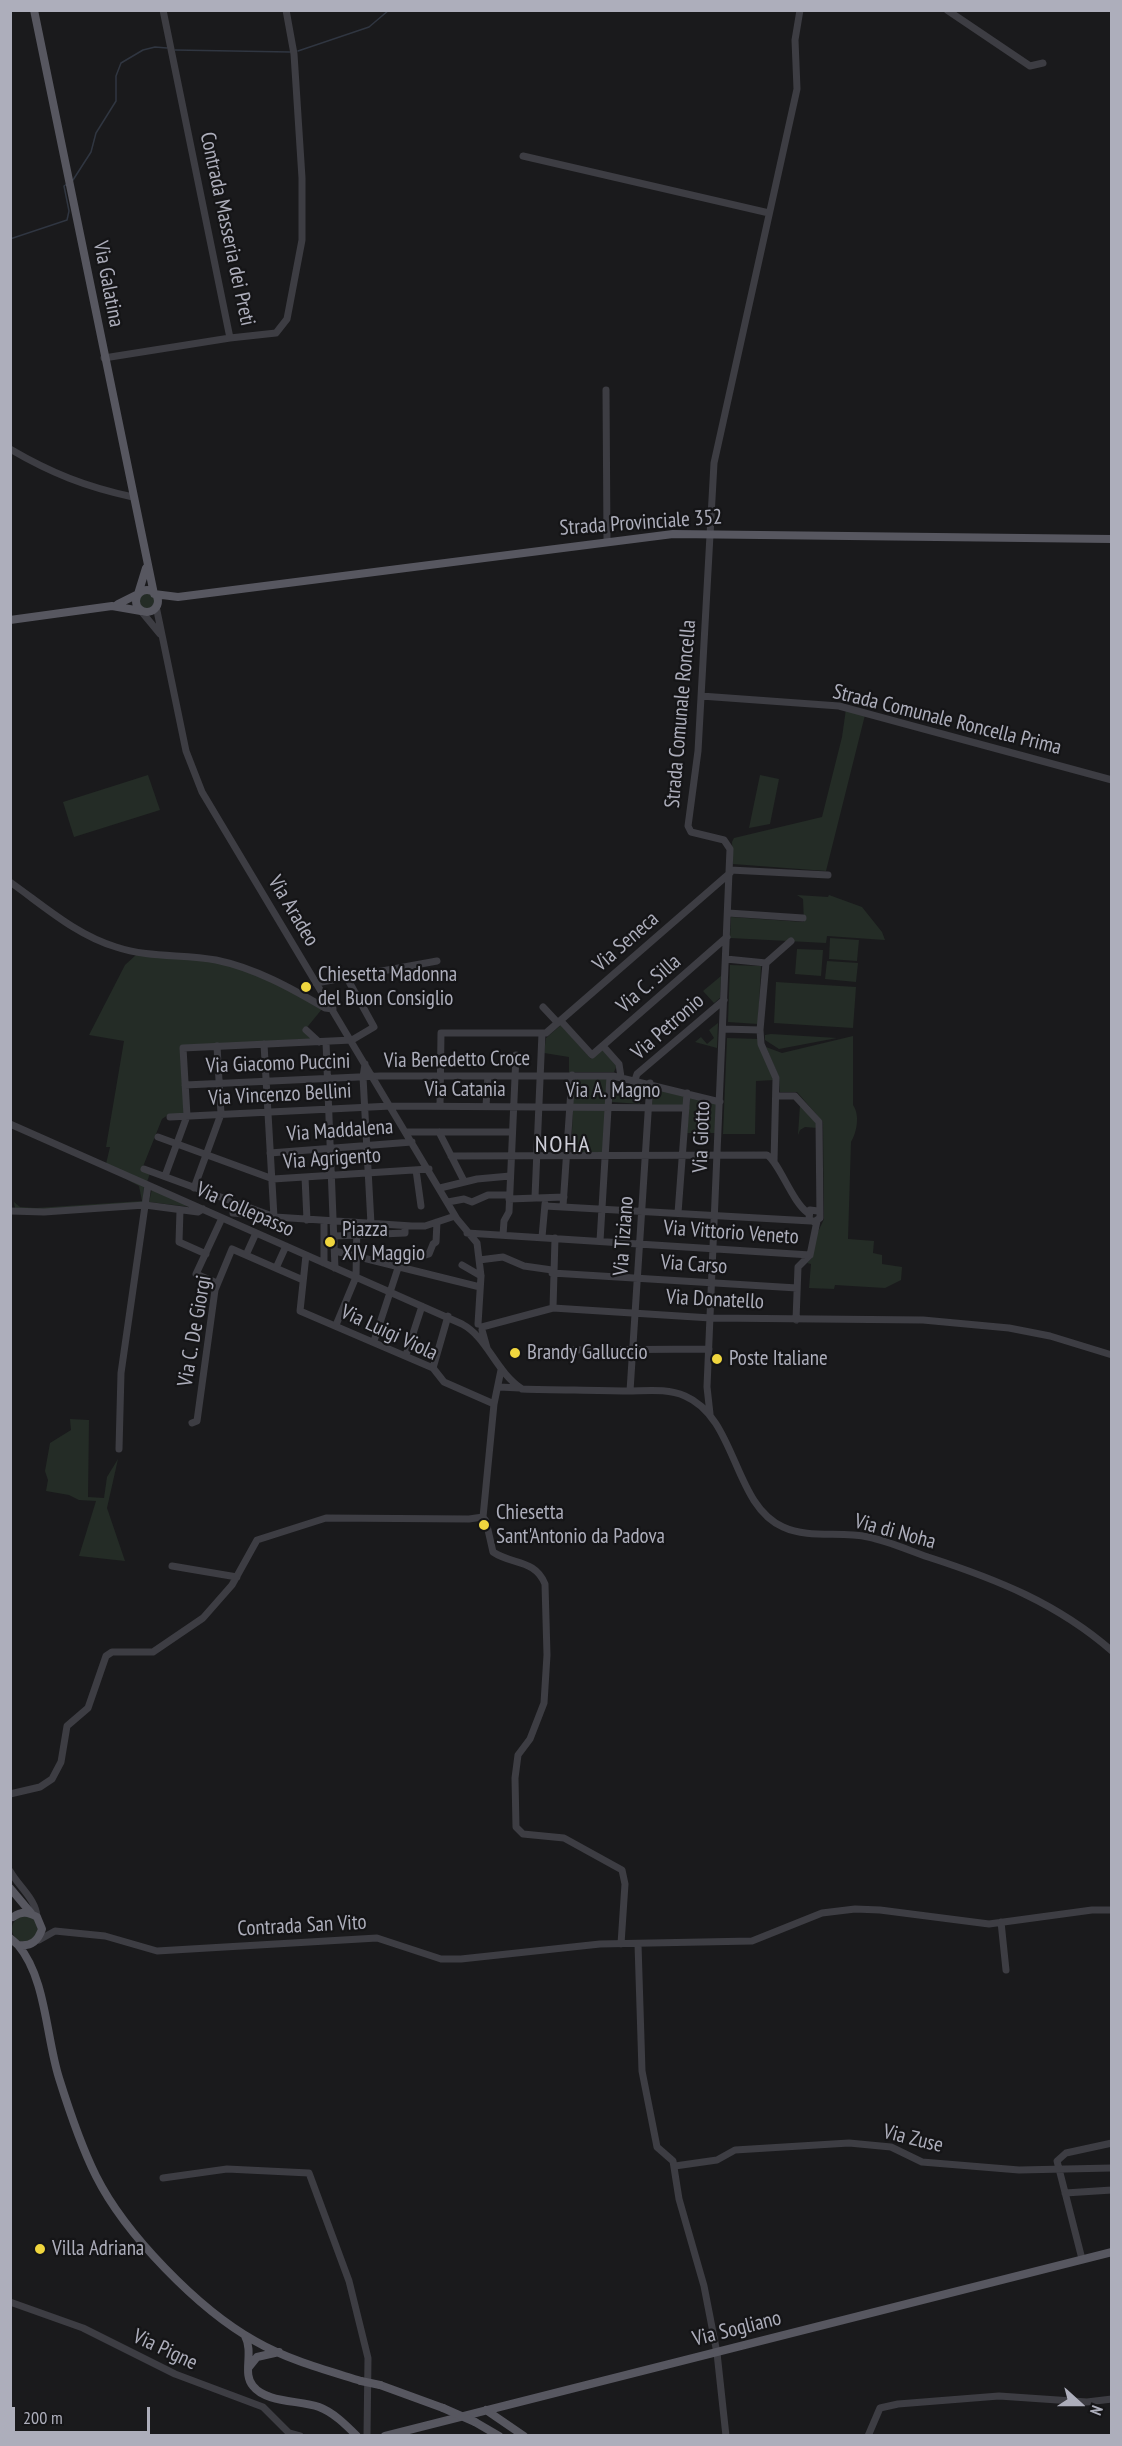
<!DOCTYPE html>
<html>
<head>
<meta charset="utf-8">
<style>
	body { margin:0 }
	#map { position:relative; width:1122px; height:2446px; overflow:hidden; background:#1a1a1c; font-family:"PT Sans Narrow",sans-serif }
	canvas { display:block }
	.frame { position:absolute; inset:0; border:12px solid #adaebb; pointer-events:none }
	.north { position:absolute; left:1050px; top:2374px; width:60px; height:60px; -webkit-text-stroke:4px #151517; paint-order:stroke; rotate:111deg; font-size:16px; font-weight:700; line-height:24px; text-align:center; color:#adaebb }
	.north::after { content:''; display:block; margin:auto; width:21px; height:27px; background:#adaebb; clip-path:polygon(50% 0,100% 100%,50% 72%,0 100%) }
	.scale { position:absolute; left:12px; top:2407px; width:138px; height:27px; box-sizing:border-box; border:3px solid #adaebb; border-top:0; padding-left:8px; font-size:18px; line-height:21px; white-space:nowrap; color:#adaebb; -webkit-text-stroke:4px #151517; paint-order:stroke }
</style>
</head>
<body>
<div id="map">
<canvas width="1122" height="2446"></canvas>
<div class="frame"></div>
<div class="north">N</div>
<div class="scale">200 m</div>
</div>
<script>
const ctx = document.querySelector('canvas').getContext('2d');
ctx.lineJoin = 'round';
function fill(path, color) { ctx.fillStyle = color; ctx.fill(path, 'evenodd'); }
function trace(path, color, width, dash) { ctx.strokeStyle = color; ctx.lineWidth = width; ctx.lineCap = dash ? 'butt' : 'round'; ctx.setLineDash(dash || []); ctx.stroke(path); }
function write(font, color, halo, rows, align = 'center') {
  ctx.font = font + ' "PT Sans Narrow",sans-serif'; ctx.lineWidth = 4.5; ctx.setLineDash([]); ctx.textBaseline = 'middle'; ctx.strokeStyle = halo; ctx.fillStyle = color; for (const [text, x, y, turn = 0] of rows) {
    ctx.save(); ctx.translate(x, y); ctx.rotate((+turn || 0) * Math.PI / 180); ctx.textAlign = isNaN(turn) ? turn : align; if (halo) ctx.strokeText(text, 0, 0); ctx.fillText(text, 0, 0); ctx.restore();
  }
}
fill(new Path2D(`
	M138 601a9 9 0 1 1 18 0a9 9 0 1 1-18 0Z
	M846 709 865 715 826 871 733 864 732 842 734 838 822 817 842 737Z
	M148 775 160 810 74 837 63 802Z
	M760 775 779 779 770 824 749 828Z
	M797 895 828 897 829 895 862 907 882 932 885 940 827 936 826 943 730 938 731 917 804 922 803 899Z
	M830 938 859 940 857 961 829 959Z
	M797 949 823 950 821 976 795 974Z
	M137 954C161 958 183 958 207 961 247 966 288 988 322 1009L304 1031 311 1039 181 1046 184 1114 168 1115 162 1119 142 1169 150 1173 147 1182 106 1164 110 1147H106L124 1041 89 1035 125 965Z
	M827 961 858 963 856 982 825 979Z
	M730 965 761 966 758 1024 728 1022Z
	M721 976 720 998 714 1003 703 991Z
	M776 982 856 987 853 1028 774 1023Z
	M718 1023 717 1048 695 1042 701 1037 707 1044 714 1038 709 1030Z
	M561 1025 591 1059 603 1049 617 1065 614 1072H569V1057L544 1053 546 1038Z
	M771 1034 837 1038 779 1049 765 1040V1035Z
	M853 1036V1105C860 1115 857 1132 851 1142L848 1239 874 1241 873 1253 882 1255V1264L902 1267 901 1280 885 1288 835 1285 834 1289 809 1288 811 1264 807 1263 812 1258 816 1236 824 1219 823 1122 797 1092H780L779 1077 766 1047 782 1053Z
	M727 1038 759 1039 774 1080 756 1081 755 1134H723Z
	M574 1078H607L606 1105H573Z
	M613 1083 641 1086 640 1104 612 1102Z
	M653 1087 684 1094V1105H652Z
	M690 1096 716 1104V1133H687Z
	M800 1105 817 1124V1128L805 1127 800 1130 798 1135Z
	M573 1109H606L603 1152H571Z
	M124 1178 144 1186 143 1203 54 1210 15 1209 14 1202 20 1207 36 1208 142 1201 139 1186Z
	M152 1189 191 1207 149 1202Z
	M70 1419 89 1420 88 1497 104 1498 107 1477 118 1459 107 1508 125 1561 79 1556 96 1501 79 1500 69 1495 46 1491 48 1480 45 1471 50 1443 71 1430Z
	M12 1929a13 13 0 1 1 26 0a13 13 0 1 1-26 0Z`), '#242c26');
trace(new Path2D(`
	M175 50 290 52
	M298 51 369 27 389 10
	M73 180 91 152 96 133 116 101V76L121 63 143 50 155 47 167 48
	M10 239 67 220 69 211 64 186 67 184`), '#303641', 1.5);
trace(new Path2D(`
	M163 10 230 338 276 333 287 319 302 240V178L294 54 286 10
	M947 10 1030 66 1043 63
	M523 156 769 213
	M104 358 230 338
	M606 390 607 540
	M10 449C51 473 86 487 133 497
	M156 606 186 751 202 792 457 1219 477 1243 481 1276 478 1324
	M141 611 160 634
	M701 696 839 706 1112 780
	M730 870 828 875
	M10 882C44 906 76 935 116 947 149 958 182 954 216 960 255 968 291 988 325 1008L333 1009
	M728 913 803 918
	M726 959 766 963 760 1030 761 1044 776 1078 774 1162
	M766 963 791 941
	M316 983 437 961
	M543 1007 558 1023
	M561 1021 592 1055 727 937
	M723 1029 760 1030
	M306 1030 319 1042
	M326 1042 335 1268
	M264 1044 274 1217
	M603 1046 619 1064 621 1077
	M365 1064 363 1077 371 1224
	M635 1080 637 1074 724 1000
	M185 1085 380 1076H613L720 1102
	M777 1096H795L819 1122 820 1218 814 1222 809 1219 810 1210 818 1211
	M440 1106 441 1033H546L730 873
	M486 1106 488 1076
	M170 1117 391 1106 686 1108
	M10 1124 462 1324C488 1338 495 1371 522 1389 557 1390 592 1390 627 1391 646 1391 667 1388 685 1396 737 1418 733 1505 783 1527 809 1539 840 1531 868 1537 888 1541 908 1550 928 1557 996 1579 1057 1603 1112 1651
	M406 1132H512
	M439 1132 464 1181
	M158 1137 273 1179 429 1169
	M270 1153 412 1142
	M451 1156 767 1155C779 1162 792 1202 808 1213
	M144 1169 275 1217 412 1226H425L455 1216
	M416 1170 421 1206
	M165 1176 187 1116 183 1048 352 1040 374 1027 347 978
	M305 1177 307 1220
	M194 1188 221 1114 217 1046
	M440 1188 477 1179 510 1176
	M535 1197 542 1033
	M509 1199 564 1197
	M448 1202 464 1199 472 1202 488 1195H509
	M545 1206 811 1221
	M563 1206 572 1075
	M180 1210 179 1242 206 1254
	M10 1211 44 1212 145 1205 198 1212 203 1209
	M233 1213 263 1216
	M678 1213 687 1093
	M324 1221V1263
	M467 1233 810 1255
	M503 1235 504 1221 509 1212 516 1055
	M335 1236 405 1233V1226
	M542 1237 545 1204
	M600 1241 610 1076
	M335 1251 480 1287
	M246 1255 256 1233
	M306 1255 300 1311 433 1368 444 1382 494 1404
	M419 1257 429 1254 433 1244 436 1242 437 1222
	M479 1260 503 1257 524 1266 552 1270
	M462 1265 481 1276
	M276 1268 286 1246
	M552 1273 797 1288
	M217 1283 196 1274 222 1218
	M553 1308 555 1238
	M796 1320 798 1267 810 1255 817 1221
	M336 1325 356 1277 357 1223
	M482 1327 553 1308 711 1318 923 1320 1009 1328 1050 1336 1112 1355
	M482 1330 487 1348
	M374 1341 398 1268
	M568 1350 709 1349
	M406 1355 422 1306
	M433 1368 448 1316
	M499 1387 520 1388
	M630 1391 650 1083
	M710 1414 707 1387 730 849 724 840 691 832 688 826 698 751 714 463 797 89 795 40 800 10
	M192 1423 197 1421 215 1290 232 1249 303 1280
	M119 1449 121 1373 148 1185
	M483 1517 486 1521 493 1552C512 1565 535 1559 545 1584L547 1655 544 1703 530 1739 518 1755 515 1778 516 1827 523 1834 564 1838 622 1870 625 1884 621 1944
	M172 1566 237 1577
	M10 1794 40 1787 52 1779 61 1762 67 1726 88 1708 106 1656 112 1652H153L203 1618 232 1585 257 1540 326 1518 469 1519 483 1517 494 1404 501 1370
	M10 1871C19 1887 36 1899 37 1917
	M1001 1922 1006 1970
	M39 1940 55 1931 105 1936 157 1951 377 1938 441 1959H461L600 1944 752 1941 822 1913 855 1909 880 1910 989 1924 1092 1910H1112
	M638 1944 642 2071 657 2147 673 2161 679 2199 704 2286 717 2353 726 2436
	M675 2166 717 2160 735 2150 849 2143 891 2147 922 2162 1019 2170 1112 2168
	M163 2178 227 2169 309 2173 349 2281 368 2358 367 2436
	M1065 2193 1112 2190
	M1082 2259 1057 2161 1066 2153 1112 2143
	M10 2302 83 2328 175 2374 263 2407 289 2433 300 2436
	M868 2436 880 2408 898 2404 999 2396 1087 2402 1112 2399`), '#3d3d43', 7);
trace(new Path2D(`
	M34 10 154 594 178 597 673 534 1112 539
	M136 601a11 11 0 1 1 22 0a11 11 0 1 1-22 0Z
	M118 604 138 594 146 568
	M10 620 112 606 141 611
	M10 1888 31 1913
	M10 1938 18 1945C31 1947 38 1941 42 1929L37 1917C28 1912 22 1911 13 1917
	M18 1945C46 1978 46 2037 59 2078 69 2110 81 2146 96 2176 125 2234 198 2309 255 2341 288 2360 326 2370 361 2381
	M245 2336C254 2353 242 2374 253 2386 266 2403 300 2400 319 2407 333 2412 346 2425 357 2436
	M249 2367 257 2357 279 2352
	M380 2385 443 2408
	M486 2410 524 2436
	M475 2422 499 2436
	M385 2436 1112 2252`), '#575760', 8);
trace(new Path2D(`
	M361 2381 380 2385
	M443 2408 475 2422`), '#575760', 8);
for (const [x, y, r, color] of [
	[306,987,6,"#f0d63e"],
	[330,1242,6,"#f0d63e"],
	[515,1353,6,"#f0d63e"],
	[717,1359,6,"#f0d63e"],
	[484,1525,6,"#f0d63e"],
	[40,2249,6,"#f0d63e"]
]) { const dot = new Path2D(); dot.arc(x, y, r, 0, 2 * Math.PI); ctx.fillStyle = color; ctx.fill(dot); trace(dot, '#151517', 2); }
write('21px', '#adaebb', '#151517', [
	["Contrada Masseria dei Preti",227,229,78],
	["Via Galatina",108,284,79],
	["Strada Provinciale 352",641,523,-4],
	["Strada Comunale Roncella",681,714,-85],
	["Strada Comunale Roncella Prima",947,720,14],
	["Via Aradeo",293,911,59],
	["Via Seneca",626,942,-41],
	["Via C. Silla",649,984,-41],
	["Via Petronio",668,1027,-41],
	["Via Benedetto Croce",457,1060,-1],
	["Via Giacomo Puccini",278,1064,-2],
	["Via Catania",465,1090],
	["Via A. Magno",613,1091],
	["Via Vincenzo Bellini",280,1095,-3],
	["Via Maddalena",340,1131,-4],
	["Via Giotto",702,1137,-88],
	["Via Agrigento",332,1159,-4],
	["Via Collepasso",245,1210,24],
	["Via Vittorio Veneto",731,1233,4],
	["Via Tiziano",624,1236,-86],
	["Via Carso",694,1265,4],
	["Via Donatello",715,1300,3],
	["Via C. De Giorgi",195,1331,-80],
	["Via Luigi Viola",389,1333,25],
	["Via di Noha",895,1532,15],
	["Contrada San Vito",302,1926,-3],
	["Via Zuse",913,2139,14],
	["Via Sogliano",737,2329,-14],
	["Via Pigne",165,2350,25]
]);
write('21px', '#adaebb', '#151517', [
	["Chiesetta Madonna",318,975],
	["del Buon Consiglio",318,999],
	["Piazza",342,1230],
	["XIV Maggio",342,1254],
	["Brandy Galluccio",527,1353],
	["Poste Italiane",729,1359],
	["Chiesetta",496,1513],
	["Sant'Antonio da Padova",496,1537],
	["Villa Adriana",52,2249]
], 'left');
ctx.letterSpacing = '1.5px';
write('24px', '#ceced8', '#151517', [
	["NOHA",563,1145]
]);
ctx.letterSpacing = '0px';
</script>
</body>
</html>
